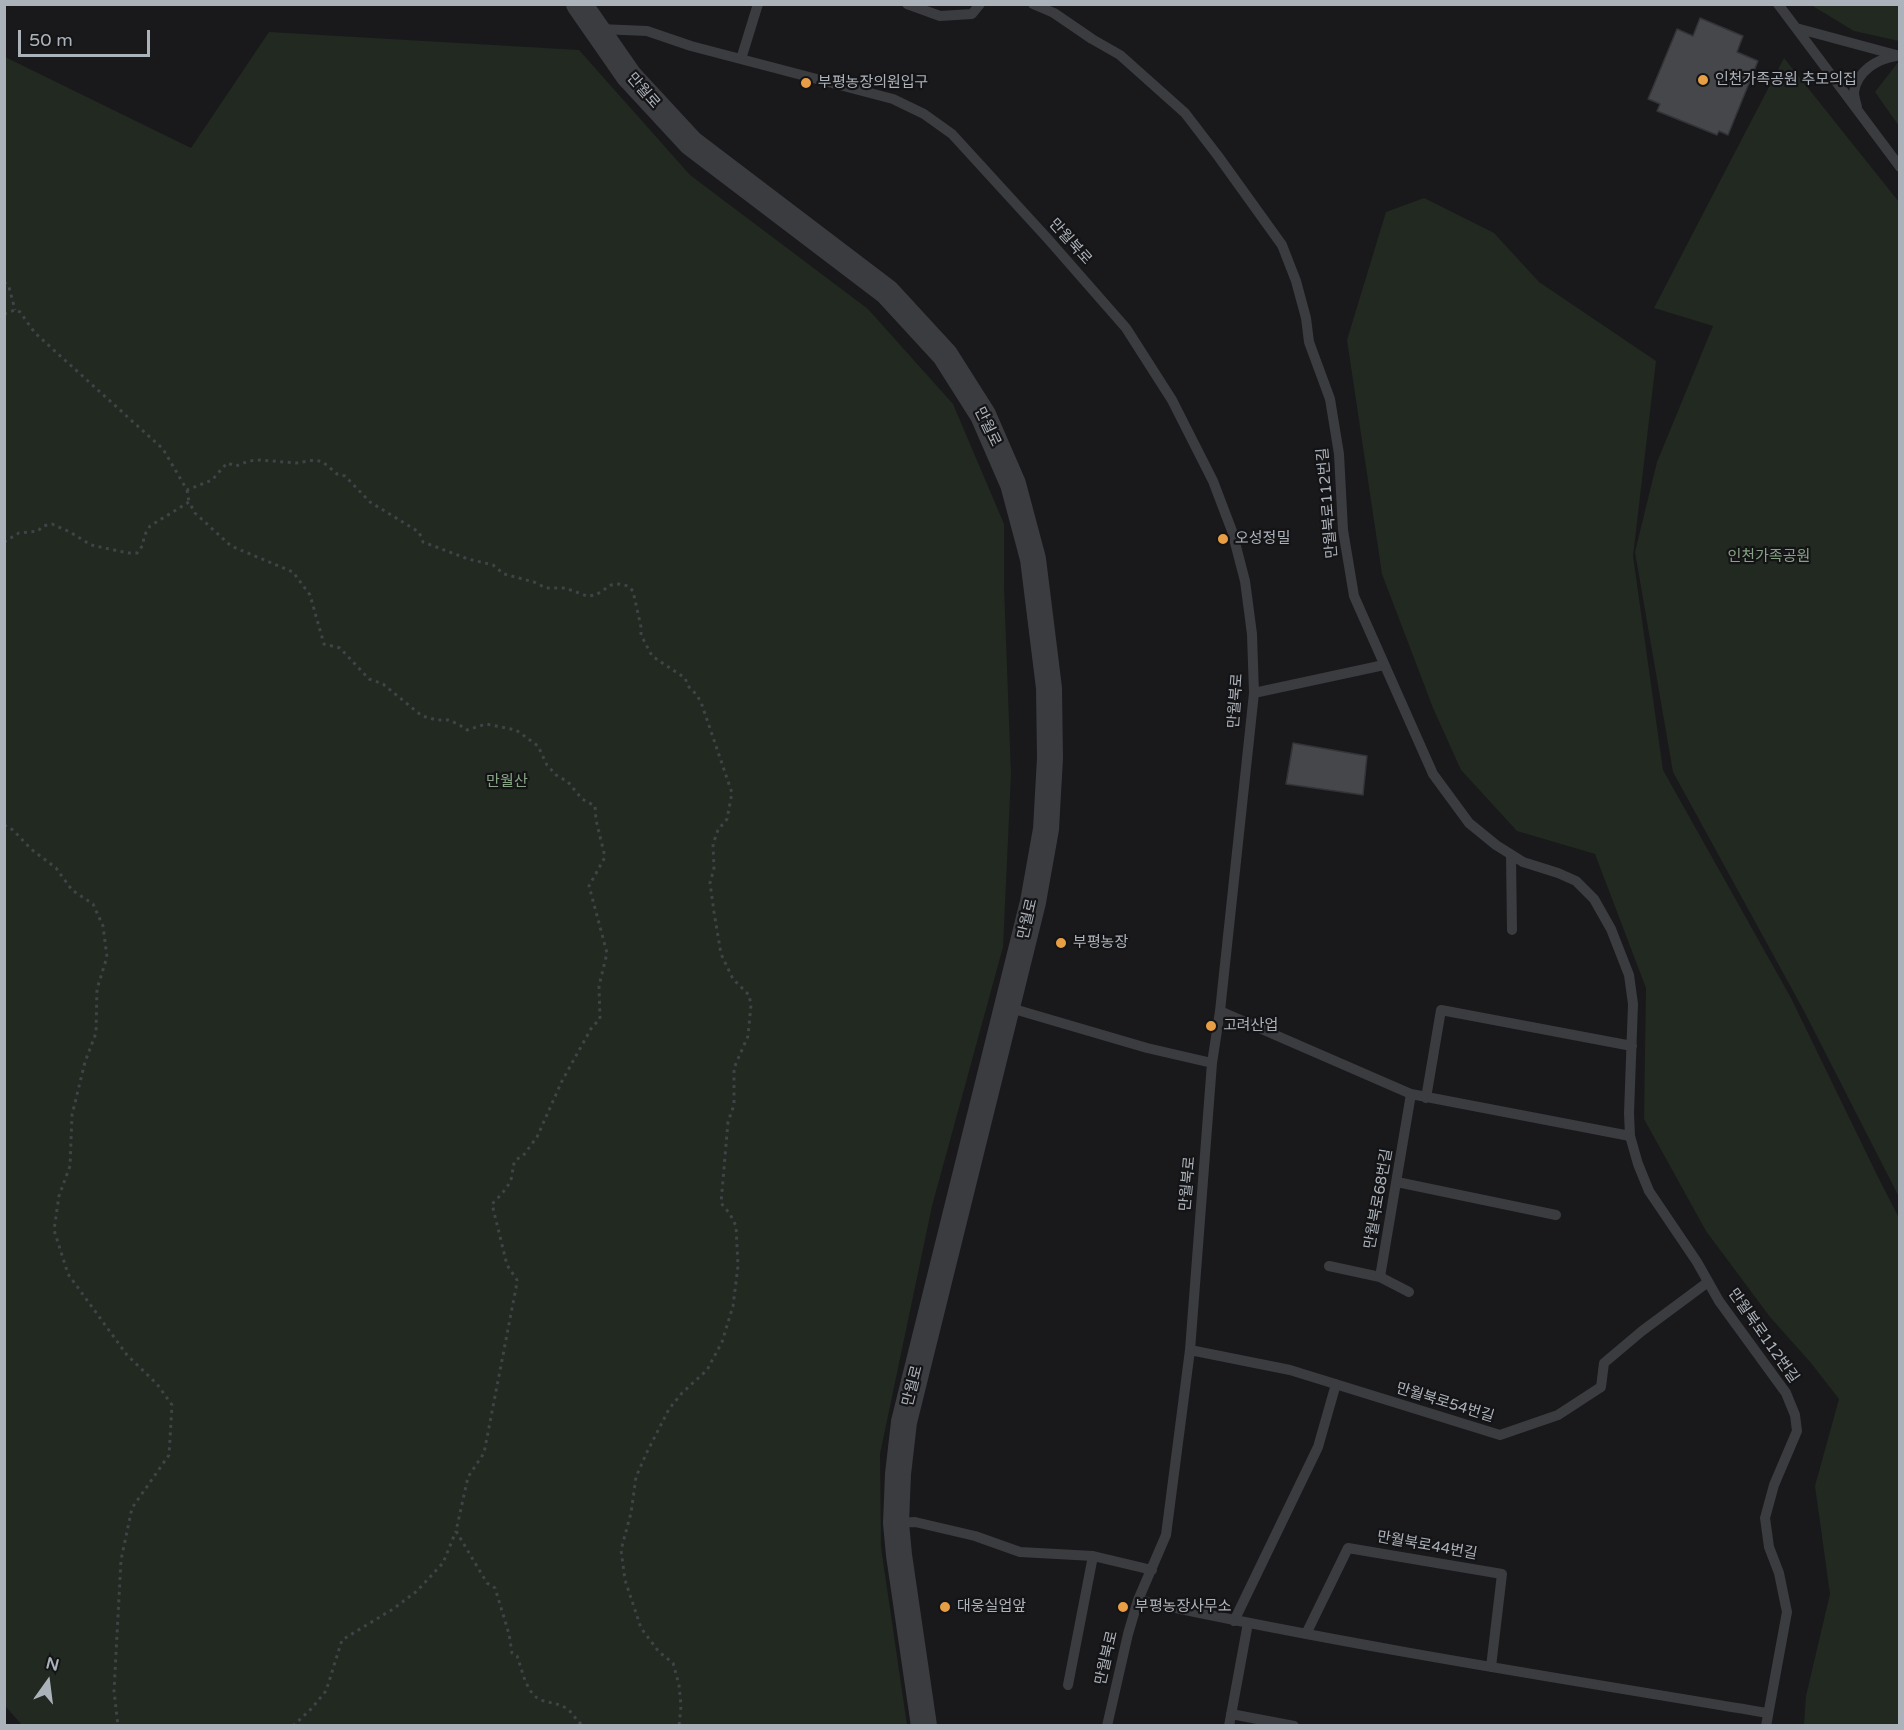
<!DOCTYPE html>
<html>
<head>
<meta charset="utf-8">
<style>
	body { margin:0 }
	#map { position:relative; width:1904px; height:1730px; overflow:hidden; background:#19191b; font-family:"Varela Round",sans-serif }
	canvas { display:block }
	.frame { position:absolute; inset:0; border:6px solid #acb2ba; pointer-events:none }
	.north { position:absolute; left:18px; top:1652px; width:60px; height:60px; -webkit-text-stroke:4px #141416; paint-order:stroke; rotate:14deg; font-size:16px; font-weight:700; line-height:24px; text-align:center; color:#acb2ba }
	.north::after { content:''; display:block; margin:auto; width:21px; height:27px; background:#acb2ba; clip-path:polygon(50% 0,100% 100%,50% 72%,0 100%) }
	.scale { position:absolute; left:18px; top:30px; width:132px; height:27px; box-sizing:border-box; border:3px solid #acb2ba; border-top:0; padding-left:8px; font-size:18px; line-height:21px; white-space:nowrap; color:#acb2ba; -webkit-text-stroke:4px #141416; paint-order:stroke }
</style>
</head>
<body>
<div id="map">
<canvas width="1904" height="1730"></canvas>
<div class="frame"></div>
<div class="north">N</div>
<div class="scale">50 m</div>
</div>
<script>
const ctx = document.querySelector('canvas').getContext('2d');
ctx.lineJoin = 'round';
function fill(path, color) { ctx.fillStyle = color; ctx.fill(path, 'evenodd'); }
function trace(path, color, width, dash) { ctx.strokeStyle = color; ctx.lineWidth = width; ctx.lineCap = dash ? 'butt' : 'round'; ctx.setLineDash(dash || []); ctx.stroke(path); }
function write(font, color, halo, rows, align = 'center') {
  ctx.font = font + ' "Varela Round","Noto Sans KR",sans-serif'; ctx.lineWidth = 4.5; ctx.setLineDash([]); ctx.textBaseline = 'middle'; ctx.strokeStyle = halo; ctx.fillStyle = color; for (const [text, x, y, turn = 0] of rows) {
    ctx.save(); ctx.translate(x, y); ctx.rotate((+turn || 0) * Math.PI / 180); ctx.textAlign = isNaN(turn) ? turn : align; if (halo) ctx.strokeText(text, 0, 0); ctx.fillText(text, 0, 0); ctx.restore();
  }
}
fill(new Path2D(`
	M1811 5H1899V41L1854 31Z
	M269 32 579 50 690 175 868 309 953 404 1004 524V586L1011 775 1003 947 932 1206 880 1454 881 1547 907 1725 23 1726 5 1706V57L191 148Z
	M1784 58 1899 202V1197L1804 1011 1673 772 1635 552 1657 462 1713 326 1654 308Z
	M1899 61V126L1875 92Z
	M1424 198 1494 233 1539 282 1656 361 1633 556 1663 770 1791 998 1878 1177 1899 1218V1725H1804L1806 1696 1830 1594 1815 1486 1839 1399 1811 1363 1770 1317 1706 1231 1644 1119 1646 988 1595 854 1517 831 1461 770 1433 708 1382 574 1347 340 1386 212Z`), '#212921');
const building = new Path2D(`
	M1700 18 1743 36 1737 52 1758 61 1728 135 1719 131 1717 135 1657 111 1660 104 1648 99 1677 29 1693 36Z
	M1293 743 1367 756 1363 795 1286 784Z`);
fill(building, '#46474b');
trace(building, '#333437', 1.5);
trace(new Path2D(`
	M4 282 9 287 15 310
	M4 314 15 310 20 312 35 333 163 449 187 490 212 480 227 463 236 466 249 461 260 460 296 463 315 460 323 462 337 474 345 476 370 502 419 532 423 542 468 559 493 565 504 574 534 582 546 588H565L587 596 596 595 611 585 620 584 628 586 633 591 641 627V635L652 656 685 678 688 686 697 695 702 705 732 793 727 819 718 830 713 844 714 868 710 883 714 912 721 954 733 979 749 995 751 1005 748 1036 734 1068V1105L728 1122 721 1203 730 1214 736 1226 738 1266 733 1306 722 1342 707 1370 682 1393 669 1409 647 1452 636 1477 631 1513 621 1550 625 1580 641 1628 659 1652 673 1663 679 1685 681 1706 679 1726
	M187 490 189 502
	M4 542 19 533 38 531 43 526 52 524 70 532 91 545 128 553H137L143 545 144 536 150 526 189 502 195 513 231 546 293 572 310 595 324 644 340 648 369 679 383 684 422 716 437 720H448L458 724 467 730 486 724 516 730 538 746 547 765 556 775 568 782 582 799 595 806 596 820 605 857 589 886 607 953 599 986 600 1019 592 1027 562 1081 537 1137 523 1156 515 1160C513 1166 513 1169 512 1175 511 1185 499 1197 492 1204L507 1265 517 1280 516 1288 484 1453 468 1477 456 1531 487 1583 495 1588 509 1634 512 1653 517 1656C522 1669 526 1694 541 1700 549 1703 557 1703 564 1707 573 1711 576 1723 585 1726
	M4 825 13 830 31 849 56 868 72 890 93 904 103 926 107 957 97 989 96 1033 85 1062 72 1115 70 1166 59 1196 54 1230 68 1274 127 1355 157 1384 172 1405 169 1455 132 1508 121 1560 114 1691 118 1726
	M293 1726 311 1709 326 1691 342 1640 393 1609 417 1591 443 1563 456 1531`), '#404347', 3, [3, 4.5]);
trace(new Path2D(`
	M907 4 940 16 972 14 980 4
	M1033 4 1054 13 1092 39 1120 55 1185 113 1218 156 1282 245 1296 281 1306 318 1309 342 1330 399 1339 454 1343 530 1354 596 1433 774 1469 823 1496 845 1523 862 1558 873 1576 881 1594 899 1611 929 1629 975 1633 1004 1629 1113 1630 1136 1638 1164 1649 1191 1697 1262 1719 1301 1786 1393 1795 1415 1797 1431 1774 1485 1765 1518 1769 1547 1779 1573 1787 1612 1766 1726
	M1778 4 1796 28 1900 56
	M1796 28 1900 167
	M600 29 647 31 691 46 893 99 924 114 952 134 1048 239 1126 328 1172 400 1213 481 1232 531 1245 581 1252 634 1254 693 1220 1011 1212 1063 1190 1350 1166 1535 1138 1600 1128 1634 1107 1726
	M741 59 758 4
	M1857 107C1856 103 1854 97 1854 92 1857 71 1877 59 1896 56
	M1254 693 1384 665
	M1511 855 1512 930
	M1007 1007 1147 1048 1212 1063
	M1220 1011 1411 1094 1630 1136
	M1426 1098 1441 1010 1632 1046
	M1397 1182 1556 1215
	M1329 1266 1380 1277 1409 1292
	M1380 1277 1411 1094
	M1190 1350 1290 1370 1500 1435 1558 1415 1601 1387 1604 1363 1642 1331 1708 1282
	M897 1523 915 1522 975 1536 1020 1552 1093 1556 1152 1570
	M1138 1600C1346 1645 1557 1678 1768 1713
	M1234 1621 1318 1447 1336 1384
	M1306 1634 1348 1548 1502 1574 1491 1667
	M1068 1685 1093 1556
	M1231 1714 1294 1726
	M1229 1726 1248 1623`), '#3a3c40', 10);
trace(new Path2D(`
	M579 4 629 76 691 143 887 292 945 355 983 415 1013 484 1033 559 1049 688 1050 758 1046 829 1033 902 904 1422 898 1474 896 1523 899 1555 924 1726`), '#3a3c40', 26);
for (const [x, y, r, color] of [
	[1703,80,6,"#e89e44"],
	[806,83,6,"#e89e44"],
	[1223,539,6,"#e89e44"],
	[1061,943,6,"#e89e44"],
	[1211,1026,6,"#e89e44"],
	[945,1607,6,"#e89e44"],
	[1123,1607,6,"#e89e44"]
]) { const dot = new Path2D(); dot.arc(x, y, r, 0, 2 * Math.PI); ctx.fillStyle = color; ctx.fill(dot); trace(dot, '#141416', 2); }
write('15px', '#acb2ba', '#141416', [
	["인천가족공원 추모의집",1715,80],
	["부평농장의원입구",818,83],
	["오성정밀",1235,539],
	["부평농장",1073,943],
	["고려산업",1223,1026],
	["대웅실업앞",957,1607],
	["부평농장사무소",1135,1607]
], 'left');
write('15px', '#acb2ba', '#141416', [
	["만월로",643,91,49],
	["만월북로",1070,242,48],
	["만월로",987,427,64],
	["만월북로112번길",1328,503,-95],
	["만월북로",1236,701,-86],
	["만월로",1028,919,-77],
	["만월북로",1188,1184,-85],
	["만월북로68번길",1379,1199,-80],
	["만월북로112번길",1763,1336,55],
	["만월로",913,1386,-76],
	["만월북로54번길",1445,1403,17],
	["만월북로44번길",1427,1546,10],
	["만월북로",1107,1658,-77]
]);
write('15px', '#86a484', '#141416', [
	["인천가족공원",1769,557],
	["만월산",507,782]
]);
</script>
</body>
</html>
